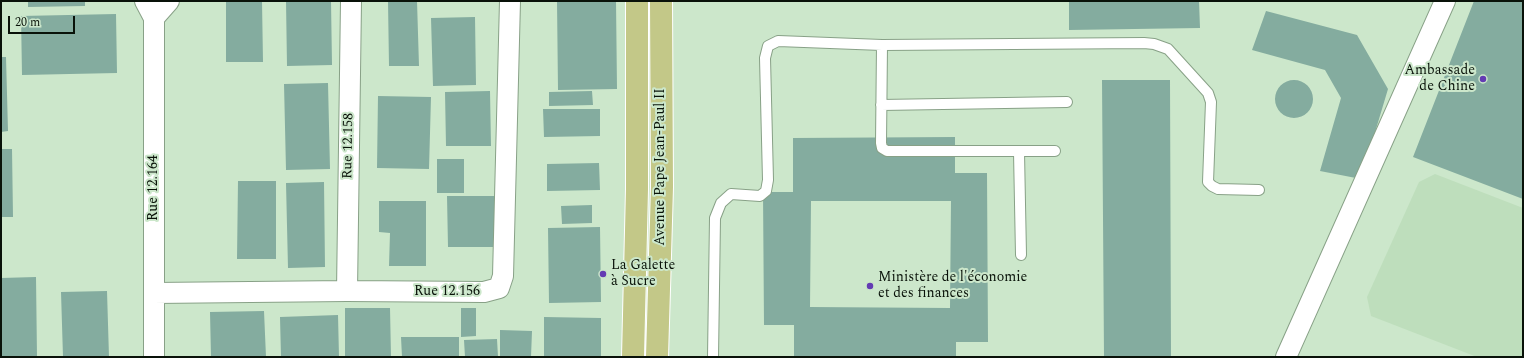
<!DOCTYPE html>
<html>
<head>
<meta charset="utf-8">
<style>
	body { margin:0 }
	#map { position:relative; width:1524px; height:358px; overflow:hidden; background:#cce7cb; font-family:Spectral,serif }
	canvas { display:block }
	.frame { position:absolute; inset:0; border:2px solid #091209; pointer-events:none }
	.scale { position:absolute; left:8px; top:16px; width:67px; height:18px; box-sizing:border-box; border:2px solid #091209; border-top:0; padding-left:5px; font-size:12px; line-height:14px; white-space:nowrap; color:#091209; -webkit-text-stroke:3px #cce7cb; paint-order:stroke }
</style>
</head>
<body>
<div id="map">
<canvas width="1524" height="358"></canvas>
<div class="frame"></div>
<div class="scale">20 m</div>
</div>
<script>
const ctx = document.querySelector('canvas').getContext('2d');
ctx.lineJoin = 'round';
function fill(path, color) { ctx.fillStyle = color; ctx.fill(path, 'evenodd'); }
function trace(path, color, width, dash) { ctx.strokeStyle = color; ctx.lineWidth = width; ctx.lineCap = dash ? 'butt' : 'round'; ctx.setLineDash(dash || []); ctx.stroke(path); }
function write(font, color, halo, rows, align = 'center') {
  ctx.font = font + ' Spectral,serif'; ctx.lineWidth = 4; ctx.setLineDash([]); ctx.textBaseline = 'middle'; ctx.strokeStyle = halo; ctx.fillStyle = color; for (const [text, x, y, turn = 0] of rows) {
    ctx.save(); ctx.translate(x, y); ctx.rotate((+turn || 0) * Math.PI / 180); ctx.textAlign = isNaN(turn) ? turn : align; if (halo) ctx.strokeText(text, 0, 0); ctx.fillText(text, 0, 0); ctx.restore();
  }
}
fill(new Path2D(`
	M1435 174 1523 208V357H1477L1371 316 1367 297 1419 182Z`), '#bedebc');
fill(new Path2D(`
	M28 1H85V6L28 7Z
	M226 1H262L263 62H226Z
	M286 1H331L332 65 287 66Z
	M388 1H417L419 66H389Z
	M557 1H616L617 89 558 90Z
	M1069 1H1199L1200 28 1069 30Z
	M1474 1H1523V199L1413 157Z
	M1266 11 1357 35 1388 89 1361 179 1320 171 1341 98 1325 70 1252 50Z
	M116 14 117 73 22 75 21 16Z
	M475 17 476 85 433 86 431 18Z
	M1 57H6L8 131 1 132Z
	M1102 80H1170L1171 357H1104Z
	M1275 99a19 19 0 1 1 38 0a19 19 0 1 1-38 0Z
	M328 83 330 169 286 170 284 84Z
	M490 91 491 146H446L445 92Z
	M592 91 593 105 549 106V92Z
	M378 96 431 97 429 169 377 168Z
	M543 109H600V136L544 137Z
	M955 137V173H987L988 342H956V357H794V325H764L763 192H793V138ZM811 201H951L950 308 810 307Z
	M1 149H12L13 217H1Z
	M437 159H464V193H437Z
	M599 163 600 190 547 191V164Z
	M238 181H276V259H237Z
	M324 182 325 267 288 268 286 183Z
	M447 196H494V247H448Z
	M379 201H426V266H389L390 233 379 232Z
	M592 205V223L562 224 561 206Z
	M600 227 601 302 549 303 548 228Z
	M36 277 37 357H1V278Z
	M107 291 109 357H63L61 292Z
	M345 308H390L391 357H345Z
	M461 308H476V336L461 337Z
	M264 311 266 357H211L210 312Z
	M338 315 339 357H281L280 317Z
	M544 317 601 318V357H544Z
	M500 330 532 331 531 357H500Z
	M401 337H459V357H402Z
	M497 339 498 357H465L464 340Z`), '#84ac9f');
const lane = new Path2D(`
	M882 45 881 143 882 148 887 151H1055
	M881 105 1067 102
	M1019 152 1021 255
	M713 357 715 218 721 203 731 194 760 196 766 191 768 180 765 58 768 46 778 41 882 45 1144 43 1154 44 1168 49 1208 93 1211 102 1208 182 1212 186 1218 189 1259 190`);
const street = new Path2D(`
	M145 1 154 18V357
	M154 18 169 1
	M347 291 351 1
	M154 293 347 291 484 292 499 288 503 276 510 1
	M1286 357 1445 1`);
const primary = new Path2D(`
	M633 357 637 189V1
	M657 357 662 187 661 1`);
trace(lane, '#88a187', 12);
trace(street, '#88a187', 22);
trace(primary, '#fff', 24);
trace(lane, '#fff', 10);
trace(street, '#fff', 20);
trace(primary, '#c3c888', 22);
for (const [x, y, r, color] of [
	[1483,79,4,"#633bb3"],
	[603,274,4,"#633bb3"],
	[870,286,4,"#633bb3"]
]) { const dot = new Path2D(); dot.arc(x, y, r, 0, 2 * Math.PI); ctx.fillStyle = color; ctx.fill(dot); trace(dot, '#cce7cb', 1.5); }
write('14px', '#091209', '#cce7cb', [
	["Ambassade",1475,71,"right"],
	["de Chine",1475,87,"right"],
	["La Galette",611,266],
	["à Sucre",611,282],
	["Ministère de l'économie",878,278],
	["et des finances",878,294]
], 'left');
write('14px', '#091209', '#cce7cb', [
	["Rue 12.158",349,146,-89],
	["Avenue Pape Jean-Paul II",661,167,-90],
	["Rue 12.164",154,188,-90],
	["Rue 12.156",447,292]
]);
</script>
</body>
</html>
